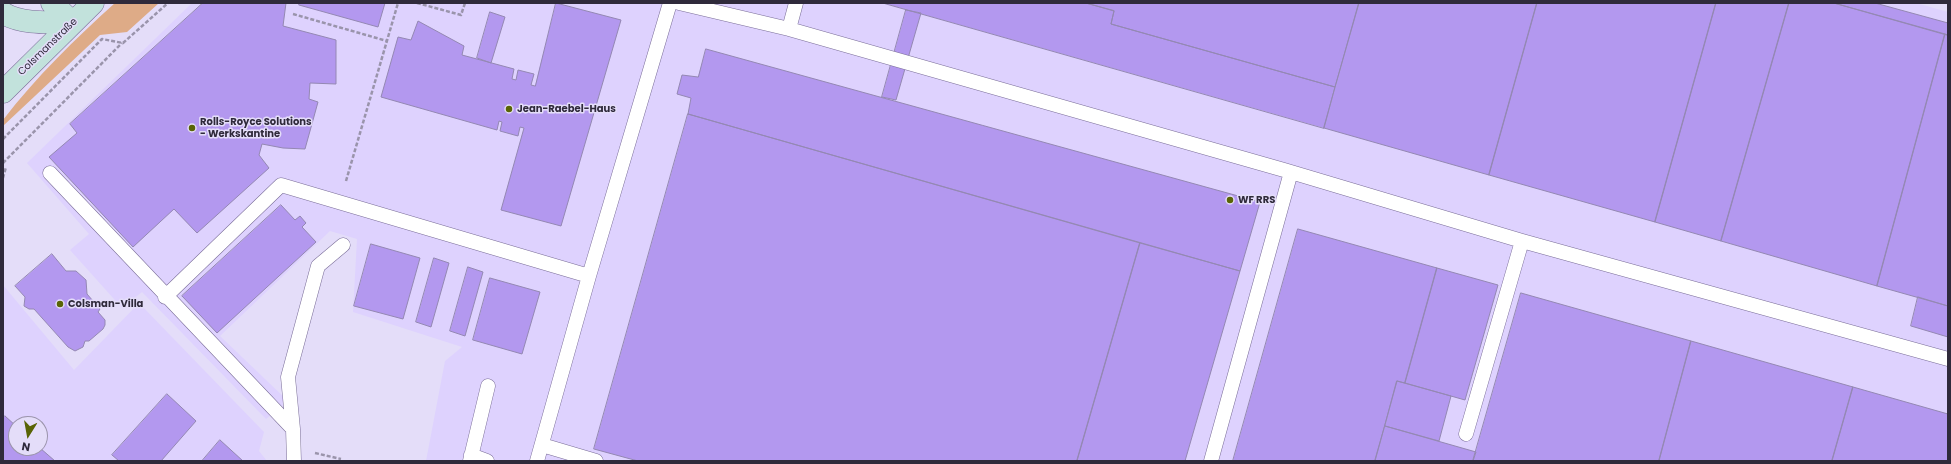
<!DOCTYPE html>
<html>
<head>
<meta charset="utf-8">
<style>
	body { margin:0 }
	#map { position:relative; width:1951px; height:464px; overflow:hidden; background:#e4ddf9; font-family:Poppins,sans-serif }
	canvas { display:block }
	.frame { position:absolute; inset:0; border:4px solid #2f2a3b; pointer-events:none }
	.north { position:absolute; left:8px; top:416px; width:40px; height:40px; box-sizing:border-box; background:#e4ddf9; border:1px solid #9c95ad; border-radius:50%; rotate:191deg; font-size:11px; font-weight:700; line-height:16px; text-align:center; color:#2f2a3b }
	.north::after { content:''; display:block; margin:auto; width:14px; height:18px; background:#596405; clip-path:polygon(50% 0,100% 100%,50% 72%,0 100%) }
</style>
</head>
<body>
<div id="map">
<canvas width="1951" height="464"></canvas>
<div class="frame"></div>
<div class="north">N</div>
</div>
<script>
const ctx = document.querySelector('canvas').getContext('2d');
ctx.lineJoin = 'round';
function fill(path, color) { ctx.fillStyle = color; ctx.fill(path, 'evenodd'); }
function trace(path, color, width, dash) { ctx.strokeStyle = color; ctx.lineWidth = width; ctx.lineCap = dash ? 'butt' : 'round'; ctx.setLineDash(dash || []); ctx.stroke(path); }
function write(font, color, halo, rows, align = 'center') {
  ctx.font = font + ' Poppins,sans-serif'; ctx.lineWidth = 3; ctx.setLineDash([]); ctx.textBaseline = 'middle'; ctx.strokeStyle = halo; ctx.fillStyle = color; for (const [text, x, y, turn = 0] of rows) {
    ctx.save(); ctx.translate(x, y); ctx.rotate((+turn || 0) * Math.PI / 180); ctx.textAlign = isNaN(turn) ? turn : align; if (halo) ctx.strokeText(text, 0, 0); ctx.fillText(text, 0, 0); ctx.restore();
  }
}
fill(new Path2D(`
	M192 3H1916L1948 12V461H426L445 361 462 347 353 312 357 239 330 231 220 336 288 401 266 419 142 292 122 308 70 250 89 234 27 163Z
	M3 285 74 370 139 303 264 432 259 451 267 461H3ZM16 424H40V448H16Z`), '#ded2fe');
fill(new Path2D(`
	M115 3H159L127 32 100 35 3 126V120C36 77 75 39 115 3Z`), '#deab87');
const building = new Path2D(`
	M203 3H286L283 26 336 40V84L310 83 309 99 318 102 305 149 283 148 262 144 259 155 269 168 197 233 174 209 133 247 49 157 77 133 70 124Z
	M300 3H385L378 27 299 5Z
	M556 3 621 20 561 226 501 210 524 128 520 127 518 136 500 131 502 122 499 121 497 130 381 97 398 37 411 40 418 21 464 46 462 55 514 69 512 79 516 80 518 70 534 74 531 85 535 86Z
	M883 3H1086L1114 11 1111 24 1335 87 1324 128Z
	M1086 3H1359L1335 87 1111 24 1114 11Z
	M1359 3H1537L1489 175 1324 128Z
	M1537 3H1716L1655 222 1489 175Z
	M1716 3H1789L1721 241 1655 222Z
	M1789 3H1834L1945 34 1877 286 1721 241Z
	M1834 3H1875L1948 23V35Z
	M906 10 921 13 896 100 882 97Z
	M490 12 505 17 491 63 477 58Z
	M1945 34 1948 35V306L1877 286Z
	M706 49 1260 202 1240 271 688 114 691 98 677 94 682 75 698 77Z
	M688 114 1140 243 1077 461H638L594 449Z
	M281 205 295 220 300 216 306 223 302 227 316 242 217 333 182 296Z
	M1298 229 1437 268 1405 383 1397 381 1375 461H1233Z
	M1140 243 1240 271 1185 461H1077Z
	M371 244 420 258 403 319 354 306Z
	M52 254 66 271H76L86 280 87 294 100 309 98 312 105 320V325L103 329 89 341H85L83 347 75 351 68 347 34 309H29L24 306 25 297 15 286Z
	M434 258 449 263 431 327 416 322Z
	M468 267 483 272 465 336 450 331Z
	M1437 268 1498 285 1465 400 1405 383Z
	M490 278 540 292 522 354 473 340Z
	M1521 293 1691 341 1659 461H1473Z
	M1918 297 1948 306V337L1911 326Z
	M1691 341 1853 387 1832 461H1659Z
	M1397 381 1451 396 1439 441 1385 426Z
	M1853 387 1948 414V461H1832Z
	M167 394 196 421 161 461H119L112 455Z
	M5 416 16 426V448H40L55 461H3V418Z
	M1385 426 1476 452 1473 461H1375Z
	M220 440 243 461H202Z`);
fill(building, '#b398ef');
trace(building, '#9488b3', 1);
const lane = new Path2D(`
	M679 3 789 29 1284 170 1522 241 1948 359
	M789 29 796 3
	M50 173 293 429 294 461
	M165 297 281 185 589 276
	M293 429 288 377 318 266 343 245
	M1466 434 1522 241
	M542 445 596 461
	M471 455 487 461
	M470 461 488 386
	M537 461 589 276 670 3
	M1211 461 1291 172`);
const secondary = new Path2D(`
	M52 3 72 22
	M3 13C22 25 51 22 72 22
	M3 92 93 3`);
trace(lane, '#7b6f99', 15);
trace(secondary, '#7b6f99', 23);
trace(new Path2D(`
	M417 3 461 15 465 3
	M293 14 387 41
	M3 139 102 39 123 43 168 3
	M3 163 122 43
	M3 178 6 167
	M346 181 398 3
	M315 453 341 459`), '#9a94ab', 2.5, [4, 2]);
trace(lane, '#fff', 14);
trace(secondary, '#c2e2dc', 22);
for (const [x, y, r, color] of [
	[509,109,4,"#596405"],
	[192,128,4,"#596405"],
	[1230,200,4,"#596405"],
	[60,304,4,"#596405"]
]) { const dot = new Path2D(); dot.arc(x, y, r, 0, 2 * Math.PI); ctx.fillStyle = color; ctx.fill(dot); trace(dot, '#e4ddf9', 1.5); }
write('10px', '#2f2a3b', '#e4ddf9', [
	["Colsmanstraße",48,47,-44]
]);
write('bold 10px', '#2f2a3b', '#e4ddf9', [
	["Jean-Raebel-Haus",517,109],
	["Rolls-Royce Solutions",200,122],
	["- Werkskantine",200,134],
	["WF RRS",1238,200],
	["Colsman-Villa",68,304]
], 'left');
</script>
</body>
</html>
